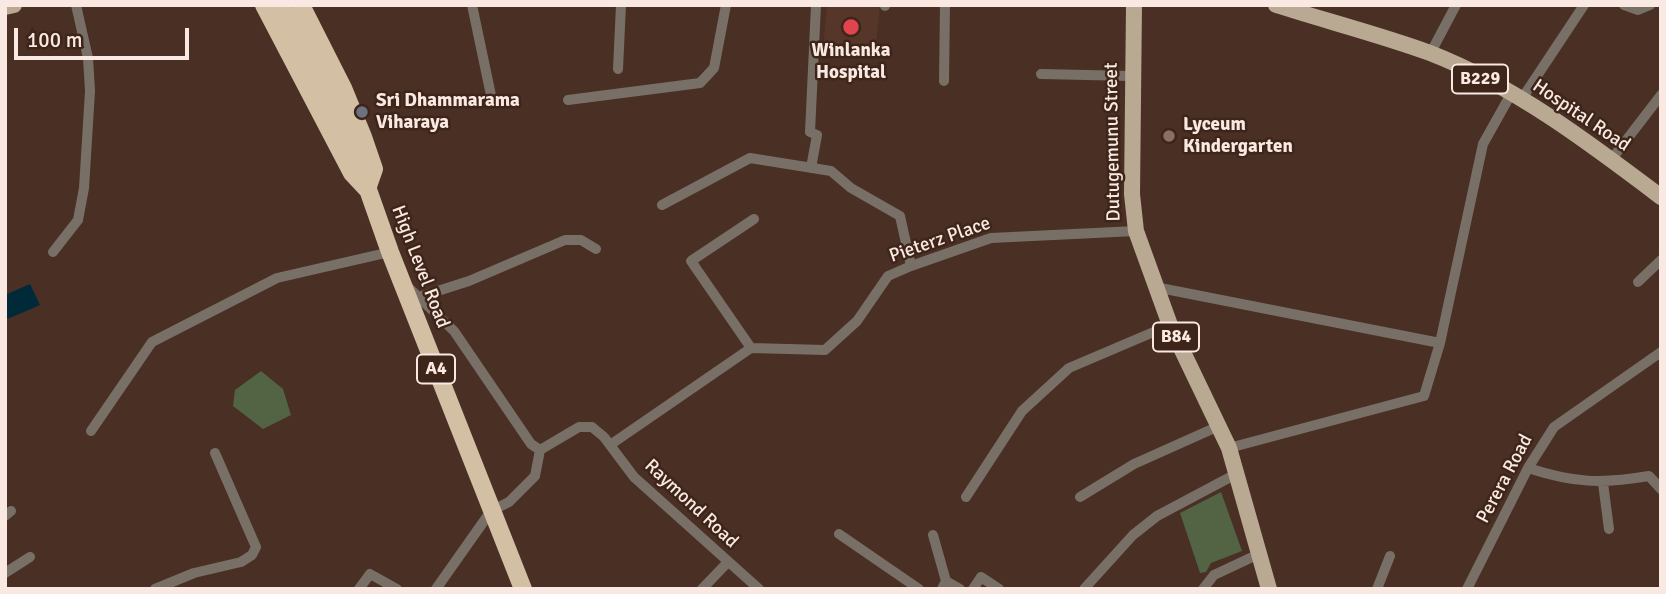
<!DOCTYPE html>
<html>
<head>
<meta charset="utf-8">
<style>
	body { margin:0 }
	#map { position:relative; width:1666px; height:594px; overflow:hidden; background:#492f24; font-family:Signika,sans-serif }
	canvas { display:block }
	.frame { position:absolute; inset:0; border:7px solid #fae9e2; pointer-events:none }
	.scale { position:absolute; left:14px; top:28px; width:175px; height:32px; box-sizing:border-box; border:4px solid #fae9e2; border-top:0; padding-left:9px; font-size:21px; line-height:24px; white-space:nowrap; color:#fae9e2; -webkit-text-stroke:5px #3e251a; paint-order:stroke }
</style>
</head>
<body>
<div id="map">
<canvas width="1666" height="594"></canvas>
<div class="frame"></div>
<div class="scale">100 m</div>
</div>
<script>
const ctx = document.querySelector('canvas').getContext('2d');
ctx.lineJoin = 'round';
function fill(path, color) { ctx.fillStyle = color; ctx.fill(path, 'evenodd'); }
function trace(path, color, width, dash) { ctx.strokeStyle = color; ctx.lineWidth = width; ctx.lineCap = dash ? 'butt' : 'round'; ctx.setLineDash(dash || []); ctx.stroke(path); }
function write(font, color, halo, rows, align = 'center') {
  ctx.font = font + ' Signika,sans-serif'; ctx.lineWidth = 5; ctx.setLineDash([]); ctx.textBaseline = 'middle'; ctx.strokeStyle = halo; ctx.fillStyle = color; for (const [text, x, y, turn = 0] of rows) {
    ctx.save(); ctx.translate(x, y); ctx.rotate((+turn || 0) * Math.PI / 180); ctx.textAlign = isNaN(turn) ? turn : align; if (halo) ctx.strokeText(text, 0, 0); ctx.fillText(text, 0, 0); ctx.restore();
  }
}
fill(new Path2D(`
	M827 5H880L875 54 823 48Z`), '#563628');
fill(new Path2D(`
	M261 371 283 389 291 415 263 429 233 406 235 390Z
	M1221 492 1242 551 1211 563 1206 572 1200 573 1180 513Z`), '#526443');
fill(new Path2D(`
	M30 284 40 305 5 320V295Z`), '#012a38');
trace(new Path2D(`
	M472 5 492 100
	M1624 5 1638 10 1650 5
	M885 6V5
	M1430 54 1456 5
	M618 69 621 5
	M1041 74 1131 76
	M944 81 945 5
	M568 100 700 83 714 68 726 5
	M1521 100 1584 5
	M1611 160 1661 95
	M811 168 817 135 810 132 816 5
	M662 205 750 158 831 171 851 188 900 216 911 266
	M53 252 78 220 84 188 90 91 88 58 76 5
	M1638 282 1661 260
	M408 287 454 331 531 444 540 450 579 427H592L604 437 634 477 759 589
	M1155 287 1440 343
	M419 297 469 281 565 240H581L596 249
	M751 348 691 261 754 219
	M91 431 152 342 277 278 390 252
	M610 445 751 348 825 350 857 321 888 276 911 266 991 238 1136 231
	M1229 448 1424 396 1440 343 1483 144 1511 94
	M1528 468C1574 483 1601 484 1649 476L1661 489
	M1603 483 1609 529
	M966 497 1022 411 1069 368 1170 325
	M1080 497 1134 464 1219 426
	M5 516 11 511
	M839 534 919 589
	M933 535 946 581 942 589
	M5 573 30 557
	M946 581 960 589
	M155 589 194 573 241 562 252 555 256 547 215 453
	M359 589 370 574 397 589
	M436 589 491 511 509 502 535 476 540 450
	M702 589 727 563
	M973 589 981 577 999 589
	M1084 589 1133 535 1157 516 1238 473
	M1203 589 1214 575 1261 553
	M1377 589 1390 556
	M1467 589 1528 468 1554 427 1661 352`), '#787066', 10);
trace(new Path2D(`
	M1134 5 1132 194 1136 231 1170 325 1229 448 1269 589
	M1276 5C1326 21 1381 35 1430 53 1513 85 1591 144 1661 197
	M5 7 14 5`), '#b9a993', 16);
trace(new Path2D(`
	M264 5 352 173 367 189 374 169 363 137 343 88 301 5
	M353 147 390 252 523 589`), '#d2bfa4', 18);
trace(new Path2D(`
	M281 5 318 71 353 147`), '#d2bfa4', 18);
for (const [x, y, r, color] of [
	[851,27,9,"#e0444e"],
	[362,112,7,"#6b7280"],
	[1169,136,7,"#8d6e63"]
]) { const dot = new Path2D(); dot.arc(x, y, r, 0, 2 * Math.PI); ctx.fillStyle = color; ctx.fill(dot); trace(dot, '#3e251a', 2.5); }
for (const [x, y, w] of [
	[1480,79,56],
	[1176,337,46],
	[436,369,38]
]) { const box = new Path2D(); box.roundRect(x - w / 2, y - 14.5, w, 29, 5); ctx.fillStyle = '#3e251a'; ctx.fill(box); trace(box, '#fae9e2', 2); }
write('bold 18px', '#fae9e2', null, [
	["B229",1480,79],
	["B84",1176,337],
	["A4",436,369]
]);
write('bold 19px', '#fae9e2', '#3e251a', [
	["Winlanka",851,51,"center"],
	["Hospital",851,73,"center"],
	["Sri Dhammarama",376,101],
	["Viharaya",376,123],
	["Lyceum",1183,125],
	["Kindergarten",1183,147]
], 'left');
write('19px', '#fae9e2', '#3e251a', [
	["Hospital Road",1581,116,34],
	["Dutugemunu Street",1113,142,-91],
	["Pieterz Place",940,240,-19],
	["High Level Road",420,267,69],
	["Perera Road",1505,479,-62],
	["Raymond Road",691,504,43]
]);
</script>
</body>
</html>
